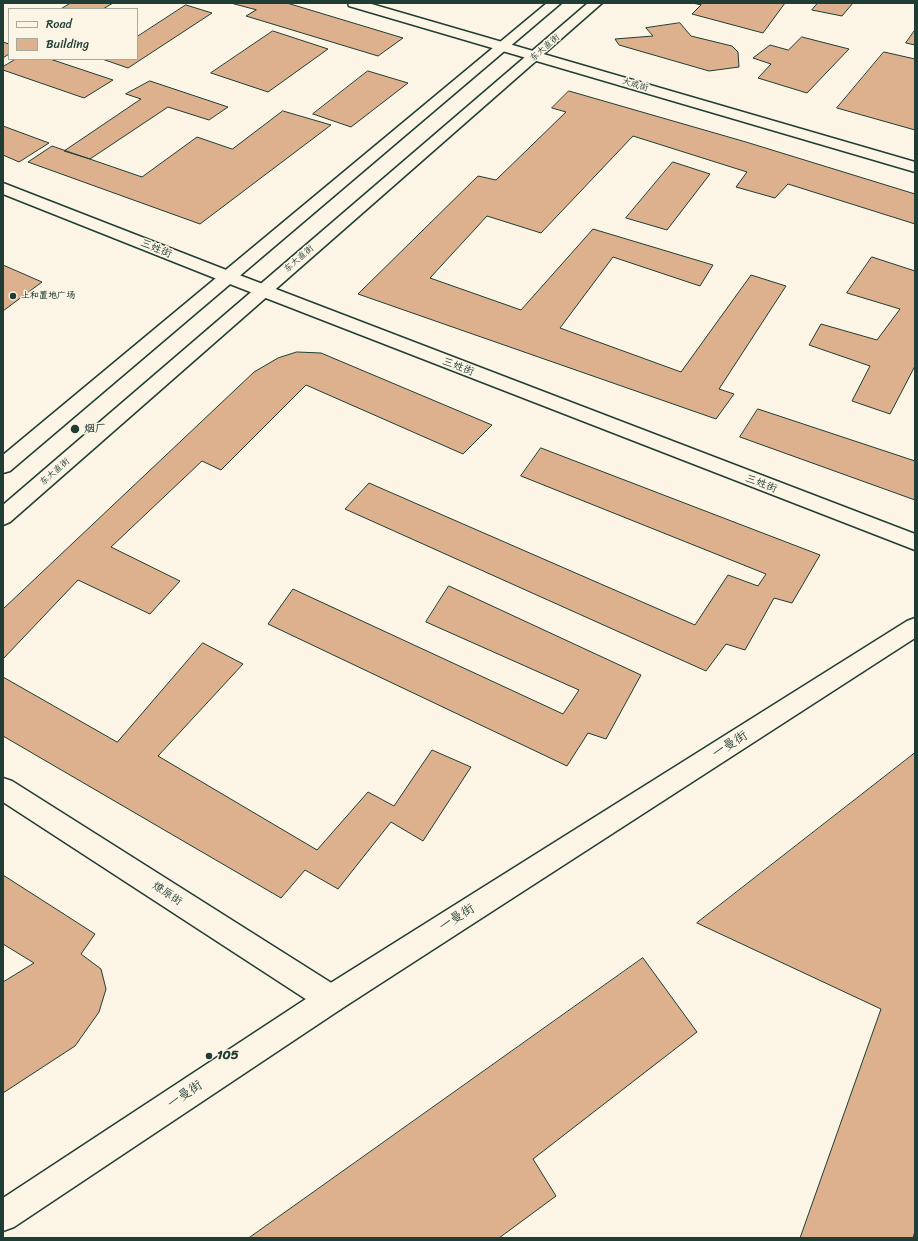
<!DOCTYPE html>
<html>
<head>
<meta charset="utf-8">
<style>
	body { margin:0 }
	#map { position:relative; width:918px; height:1241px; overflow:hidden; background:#fcf5e5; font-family:Sriracha,sans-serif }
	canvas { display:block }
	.frame { position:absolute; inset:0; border:4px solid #1f3d34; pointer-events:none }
	.legend { position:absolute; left:8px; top:8px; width:130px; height:52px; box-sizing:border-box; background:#fcf5e5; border:1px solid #a4ab9e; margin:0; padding:5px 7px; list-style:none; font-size:12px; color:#1f3d34 }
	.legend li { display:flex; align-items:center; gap:8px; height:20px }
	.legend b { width:20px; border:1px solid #a4ab9e }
</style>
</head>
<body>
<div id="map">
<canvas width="918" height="1241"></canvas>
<div class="frame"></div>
<ul class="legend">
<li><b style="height:5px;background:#fcf5e5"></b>Road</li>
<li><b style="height:11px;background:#ddb08e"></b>Building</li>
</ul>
</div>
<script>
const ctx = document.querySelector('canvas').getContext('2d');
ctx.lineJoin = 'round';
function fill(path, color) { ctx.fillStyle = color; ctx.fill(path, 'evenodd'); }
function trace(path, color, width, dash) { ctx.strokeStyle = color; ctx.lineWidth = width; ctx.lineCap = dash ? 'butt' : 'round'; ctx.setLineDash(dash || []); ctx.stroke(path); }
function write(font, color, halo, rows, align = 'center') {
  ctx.font = font + ' Sriracha,"LXGW WenKai TC",sans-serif'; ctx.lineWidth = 3; ctx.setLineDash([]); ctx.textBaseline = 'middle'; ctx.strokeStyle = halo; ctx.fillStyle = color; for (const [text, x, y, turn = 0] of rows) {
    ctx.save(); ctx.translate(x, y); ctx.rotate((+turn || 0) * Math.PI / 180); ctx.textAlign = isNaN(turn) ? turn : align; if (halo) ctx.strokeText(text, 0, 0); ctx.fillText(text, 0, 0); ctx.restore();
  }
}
const building = new Path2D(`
	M71 3H113L103 9H61Z
	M231 3H287L403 38 378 56 246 16 256 10Z
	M692 3H785L763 33 692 14 701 5Z
	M818 3H853L842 16 812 10Z
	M186 5 212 13 128 68 102 59H137V37Z
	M680 23 691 36 732 46 738 52 739 67 709 71 619 45 615 39 653 36 646 28Z
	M915 30V45L906 43Z
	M273 31 328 49 268 92 211 73Z
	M802 37 849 49 807 93 758 78 771 64 753 58 770 45 788 50Z
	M3 42 9 44V54L3 58Z
	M884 52 915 59V130L837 108Z
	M16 59H50L113 80 84 98 3 70V67Z
	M368 71 408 83 351 127 313 114Z
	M150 81 228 107 209 120 168 107 90 159 64 151 141 99 126 94Z
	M569 91 746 142 915 194V224L788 184 775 198 736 187 747 172 633 136 541 233 487 216 430 278 521 310 593 229 713 265 700 286 613 257 560 328 681 372 751 275 786 286 719 389 734 394 716 419 358 294 478 176 496 180 566 112 552 108Z
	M283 111 331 125 200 224 28 162 52 146 142 177 197 137 232 149Z
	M3 126 49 143 19 162 3 155Z
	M673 162 710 174 667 230 626 218Z
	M872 257 915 271V366L890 414 852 401 870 366 809 345 821 324 877 340 900 309 847 293Z
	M3 265 42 282 3 311Z
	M297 352 321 353 492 425 463 454 306 385 221 470 202 461 111 547 180 581 150 614 78 580 3 659V609L254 372 278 358Z
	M758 409 915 461V500L740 437Z
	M541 448 820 555 792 603 774 598 745 650 726 644 706 671 345 509 369 483 695 625 728 575 758 586 766 574 521 476Z
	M449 586 641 675 606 739 588 733 567 766 268 624 293 589 563 714 579 690 426 622Z
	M203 643 243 664 158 756 317 850 368 792 394 806 432 750 471 767 423 841 391 822 338 889 305 870 281 898 3 736V677L117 742Z
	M915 753V1231L913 1238H800L881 1009 697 923Z
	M3 875 95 934 81 954 101 969 106 989 99 1012 75 1046 3 1093V982L34 963 3 944Z
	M643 958 697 1032 533 1159 556 1196 499 1238H249Z`);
fill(building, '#ddb08e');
trace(building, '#1f3d34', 1);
const tertiary = new Path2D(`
	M3 183 234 273 915 534V550L222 281 3 194Z
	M3 778 12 781 341 989 345 999 341 1009 331 1013 321 1009 3 802Z`);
const secondary = new Path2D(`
	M348 3H368L915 162V172L349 6Z
	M915 618V638L341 1009 14 1227 3 1231V1198L321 989 907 621Z`);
const primary = new Path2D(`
	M547 3H561L10 471 3 473V455Z
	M588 3H602L10 522 3 525V505Z`);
trace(tertiary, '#1f3d34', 3);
trace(secondary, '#1f3d34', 3);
trace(primary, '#1f3d34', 3);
fill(tertiary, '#fcf5e5');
fill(secondary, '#fcf5e5');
fill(primary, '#fcf5e5');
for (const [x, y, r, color] of [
	[13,296,4,"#1f3d34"],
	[75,429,5,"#1f3d34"],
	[209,1056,4,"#1f3d34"]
]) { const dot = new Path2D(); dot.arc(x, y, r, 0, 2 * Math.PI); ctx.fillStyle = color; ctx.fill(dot); trace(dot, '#fcf5e5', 1.5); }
write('9px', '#1f3d34', '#fcf5e5', [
	["东大直街",545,48,-41],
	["大成街",635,85,16],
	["东大直街",299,259,-41],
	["东大直街",55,472,-41]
]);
write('bold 9px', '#1f3d34', '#fcf5e5', [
	["上和置地广场",21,296]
], 'left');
write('11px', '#1f3d34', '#fcf5e5', [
	["三姓街",156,249,22],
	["三姓街",458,367,21],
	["三姓街",761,484,21],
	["燎原街",167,894,33]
]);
write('bold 11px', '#1f3d34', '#fcf5e5', [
	["烟厂",84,429]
], 'left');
write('13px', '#1f3d34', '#fcf5e5', [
	["一曼街",730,745,-32],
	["一曼街",457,918,-32],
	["一曼街",185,1095,-34]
]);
write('bold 13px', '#1f3d34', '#fcf5e5', [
	["105",217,1056]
], 'left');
</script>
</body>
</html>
